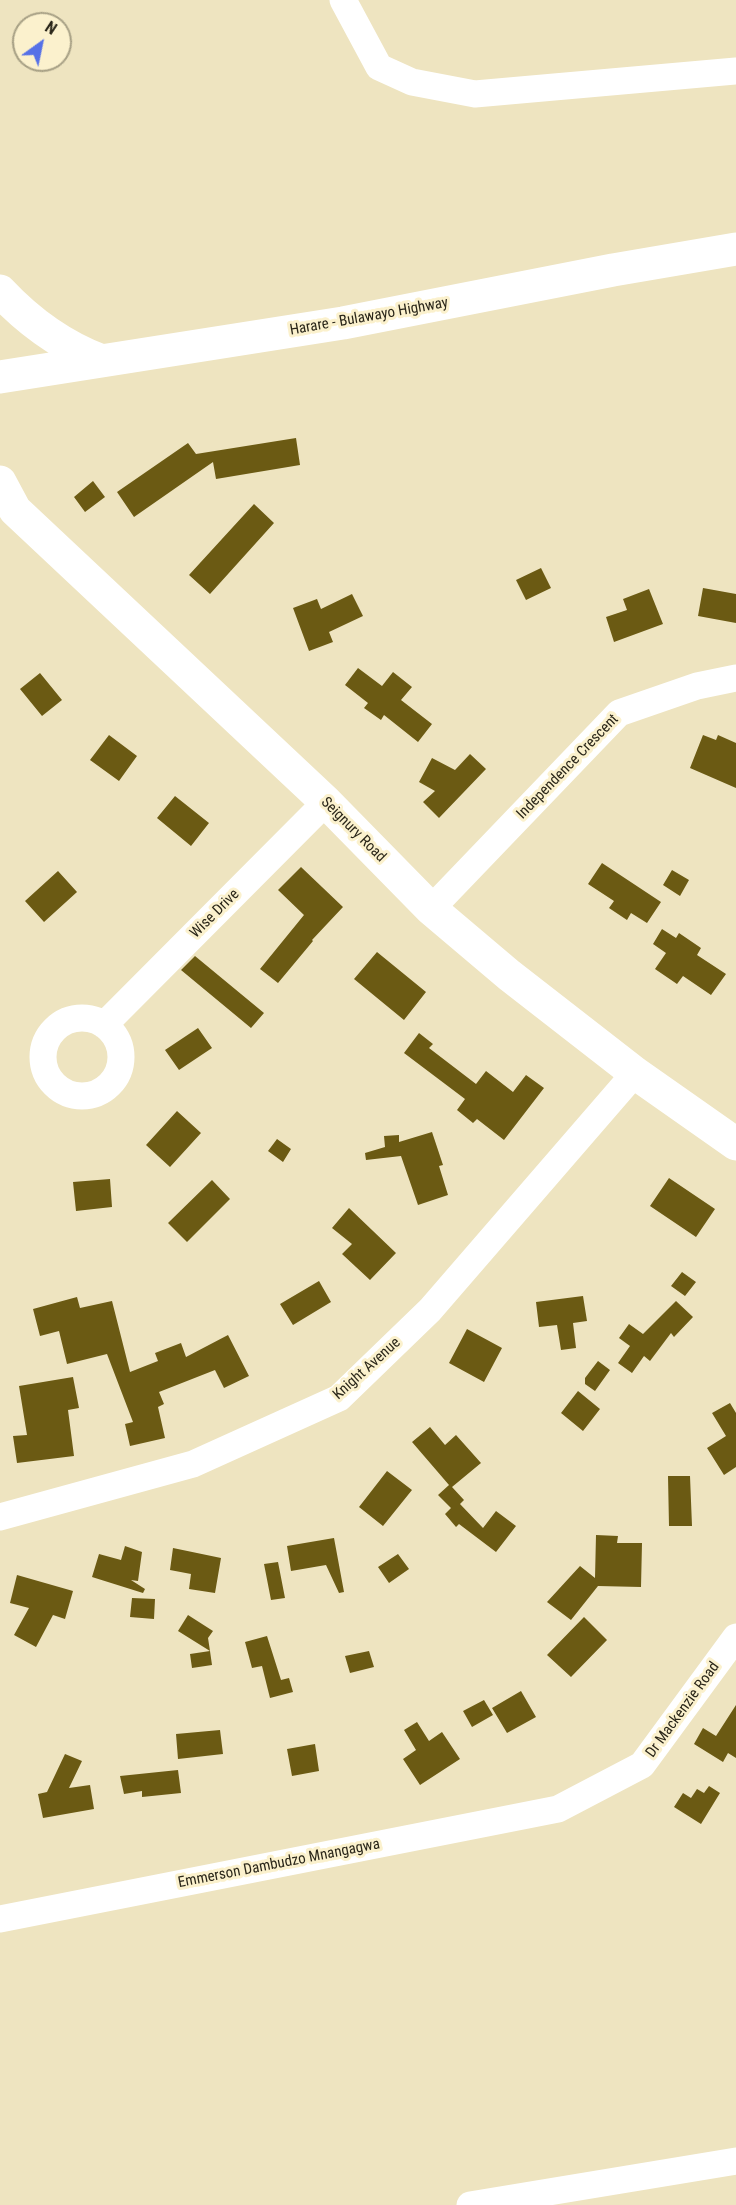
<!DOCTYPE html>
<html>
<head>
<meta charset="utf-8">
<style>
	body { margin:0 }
	#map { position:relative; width:736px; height:2205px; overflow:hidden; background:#eee4c0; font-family:"Roboto Condensed",sans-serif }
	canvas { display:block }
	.north { position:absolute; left:12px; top:12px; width:60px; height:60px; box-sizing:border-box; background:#fbf1cd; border:2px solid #a7a085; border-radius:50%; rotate:33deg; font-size:16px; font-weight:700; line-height:24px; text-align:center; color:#2a2619 }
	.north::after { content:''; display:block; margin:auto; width:21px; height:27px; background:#5671e7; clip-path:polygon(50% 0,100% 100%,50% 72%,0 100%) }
</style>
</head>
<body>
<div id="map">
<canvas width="736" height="2205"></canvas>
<div class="north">N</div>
</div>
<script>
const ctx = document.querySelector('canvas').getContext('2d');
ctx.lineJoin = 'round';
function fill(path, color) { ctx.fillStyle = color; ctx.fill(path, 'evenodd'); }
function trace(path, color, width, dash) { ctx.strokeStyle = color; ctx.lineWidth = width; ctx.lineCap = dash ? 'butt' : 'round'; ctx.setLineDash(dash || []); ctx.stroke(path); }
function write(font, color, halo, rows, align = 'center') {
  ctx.font = font + ' "Roboto Condensed",sans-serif'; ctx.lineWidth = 6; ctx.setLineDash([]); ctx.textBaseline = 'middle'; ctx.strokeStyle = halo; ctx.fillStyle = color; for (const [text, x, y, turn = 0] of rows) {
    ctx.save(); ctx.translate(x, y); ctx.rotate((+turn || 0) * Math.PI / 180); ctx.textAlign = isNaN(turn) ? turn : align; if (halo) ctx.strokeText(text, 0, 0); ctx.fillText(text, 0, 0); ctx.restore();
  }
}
fill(new Path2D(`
	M296 438 300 465 216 479 213 462 134 517 117 492 188 443 196 454Z
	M93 481 105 497 85 512 74 497Z
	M254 504 274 523 210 594 189 575Z
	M541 568 551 588 526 600 516 580Z
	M703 588 736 594V623L698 616Z
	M649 589 663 624 614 642 606 617 627 610 623 599Z
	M352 594 363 616 329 632 333 642 309 651 293 608 317 599 321 609Z
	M358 668 382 686 393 672 412 687 401 700 432 724 418 742 384 715 381 720 364 708 368 703 345 685Z
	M40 673 62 700 42 716 20 689Z
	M109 735 137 756 119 781 90 760Z
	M703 735 716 740 718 735 736 743V788L690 768Z
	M470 754 486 769 439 818 423 802 435 791 419 782 432 758 455 770Z
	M175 796 209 823 191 846 157 818Z
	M602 863 661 902 647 923 631 913 627 920 609 908 614 901 588 884Z
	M301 867 343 907 312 940 313 941 278 983 260 969 304 915 278 890Z
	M672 870 689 880 680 896 663 885Z
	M58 871 77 892 44 922 25 901Z
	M662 929 676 938 679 933 701 948 697 955 726 974 711 995 683 976 677 984 655 969 666 953 653 944Z
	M377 952 426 992 404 1020 354 979Z
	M195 956 264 1013 251 1028 181 970Z
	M198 1028 212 1048 179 1070 165 1050Z
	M419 1033 433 1044 429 1048 476 1084 486 1071 513 1092 526 1075 544 1088 504 1140 477 1119 473 1123 457 1110 465 1099 404 1053Z
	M177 1111 201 1133 170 1167 146 1145Z
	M432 1132 443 1165 439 1166 448 1195 418 1205 401 1156 366 1160 365 1153 385 1147 384 1136 399 1135V1142Z
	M277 1139 291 1149 283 1162 268 1151Z
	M669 1178 715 1209 696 1237 650 1206Z
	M110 1179 112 1207 76 1211 73 1182Z
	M212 1180 230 1199 187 1242 168 1223Z
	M349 1208 396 1253 370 1280 342 1254 352 1244 332 1228Z
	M682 1272 696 1282 685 1296 671 1286Z
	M319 1281 331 1302 293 1325 280 1304Z
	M583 1296 587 1321 573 1323 576 1348 561 1350 557 1325 539 1327 536 1302Z
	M77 1297 80 1308 112 1301 130 1372 158 1361 155 1353 181 1343 186 1357 228 1335 249 1376 224 1388 215 1370 159 1392 164 1404 158 1407 165 1438 130 1446 125 1424 133 1422 107 1354 67 1364 59 1331 40 1336 33 1309Z
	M676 1301 693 1317 674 1337 671 1333 650 1361 644 1356 632 1373 618 1363 630 1346 619 1338 629 1324 643 1334Z
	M467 1329 502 1348 484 1382 449 1363Z
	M598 1361 610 1370 595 1391 585 1384V1378Z
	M73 1377 79 1408 68 1410 74 1456 17 1463 13 1436 27 1435 19 1386Z
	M578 1391 600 1409 583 1431 561 1413Z
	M730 1403 736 1413V1467L724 1475 707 1448 726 1436 712 1413Z
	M430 1427 445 1445 456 1435 481 1463 452 1487 464 1500 460 1504 483 1528 496 1511 516 1526 496 1552 459 1524 456 1527 445 1514 451 1508 438 1495 449 1485 412 1442Z
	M387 1471 412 1490 383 1526 359 1507Z
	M668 1476H690L692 1526H669Z
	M596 1535 618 1536 617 1543H642L641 1587 598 1586 571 1620 547 1602 580 1566 595 1578Z
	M334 1538 344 1592 339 1593 326 1565 291 1571 287 1546Z
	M125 1546 142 1552 138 1581 131 1580 145 1589 143 1593 92 1577 99 1554 121 1560Z
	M173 1548 221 1558 215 1593 189 1589 191 1574 170 1570Z
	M398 1554 409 1569 389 1583 378 1567Z
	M278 1562 285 1598 271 1600 264 1564Z
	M17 1575 73 1591 65 1619 53 1615 36 1647 14 1635 29 1608 10 1603Z
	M132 1598 155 1599 154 1619 130 1617Z
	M188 1615 213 1631 208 1638 210 1651 178 1631Z
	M584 1617 607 1640 571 1677 547 1655Z
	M267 1636 281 1680 289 1678 293 1692 270 1698 262 1666 252 1668 245 1642Z
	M210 1651 212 1665 192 1668 190 1654Z
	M369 1651 374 1667 350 1673 345 1656Z
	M521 1691 536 1717 507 1733 492 1708Z
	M484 1700 493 1715 472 1727 463 1711Z
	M736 1705V1758L728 1753 723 1762 694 1744 703 1728 716 1736Z
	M417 1722 429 1741 442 1732 460 1759 420 1785 403 1759 416 1750 404 1730Z
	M220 1730 223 1754 178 1759 176 1734Z
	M315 1744 319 1771 292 1776 287 1749Z
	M65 1754 82 1761 69 1788 90 1785 94 1809 43 1818 38 1794 47 1792Z
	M178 1770 181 1793 142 1797V1791L124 1794 120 1776Z
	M709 1786 720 1793 701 1824 674 1807 683 1793 691 1798 697 1789 704 1793Z`), '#6b5a13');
trace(new Path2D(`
	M343 0 379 67 412 82 475 94 736 71
	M431 909 619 713 697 686 736 678
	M43 1057a39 39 0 1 1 78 0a39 39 0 1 1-78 0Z
	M104 1025 326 802
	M0 1517 193 1464 339 1398 430 1310 635 1073
	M0 1919 558 1809 642 1765 736 1637
	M470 2205 736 2161`), '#fff', 27);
trace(new Path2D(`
	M0 482 15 510 326 802 431 909 509 975 635 1073 736 1144`), '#fff', 33);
trace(new Path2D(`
	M0 291C30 323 62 346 102 361
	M0 377 343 323 613 270 736 249`), '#fff', 33);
write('15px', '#2a2619', '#fbf1cd', [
	["Harare - Bulawayo Highway",369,317,-10],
	["Independence Crescent",568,767,-46],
	["Seignury Road",353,830,45],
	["Wise Drive",215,914,-45],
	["Knight Avenue",367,1369,-42],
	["Dr Mackenzie Road",683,1710,-54],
	["Emmerson Dambudzo Mnangagwa",279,1864,-11]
]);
</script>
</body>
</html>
